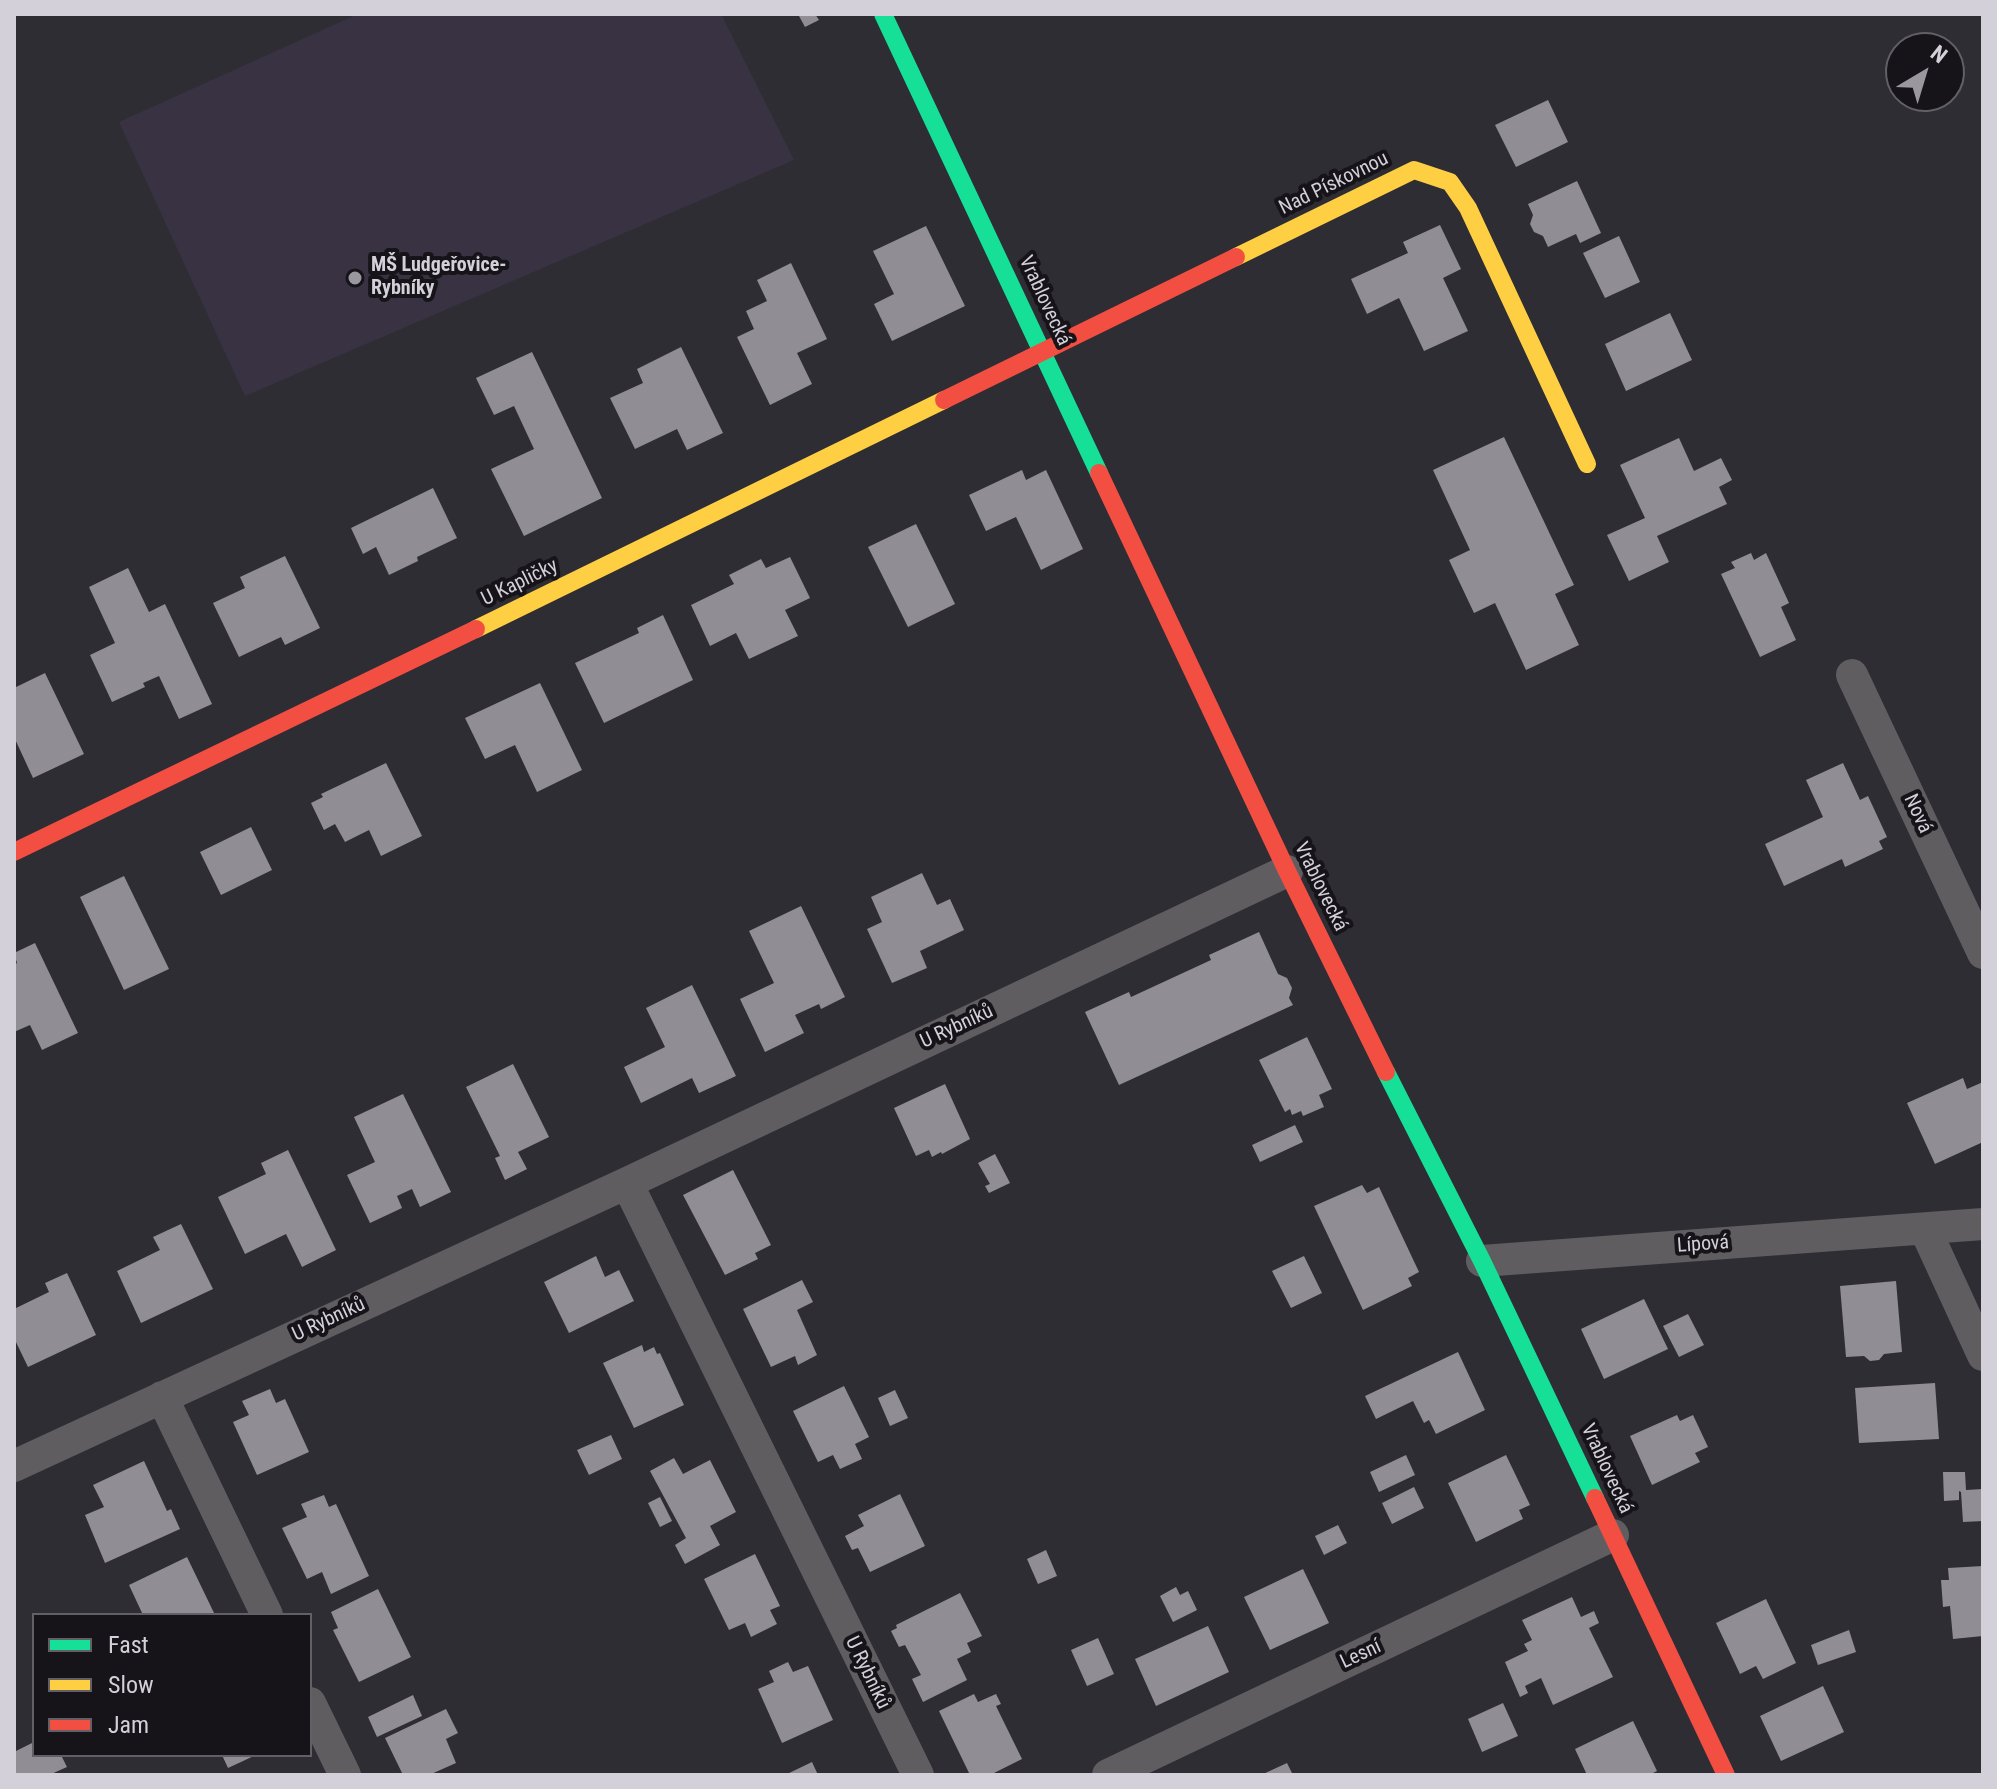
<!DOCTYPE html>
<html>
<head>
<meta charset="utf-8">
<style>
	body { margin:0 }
	#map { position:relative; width:1997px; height:1789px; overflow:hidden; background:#2f2d34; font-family:"Roboto Condensed",sans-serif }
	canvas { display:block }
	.frame { position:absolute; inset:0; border:16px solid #d3d0d9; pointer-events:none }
	.legend { position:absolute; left:32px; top:1613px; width:280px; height:144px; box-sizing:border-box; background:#161419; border:2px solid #625f66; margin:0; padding:10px 14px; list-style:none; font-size:24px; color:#d3d0d9 }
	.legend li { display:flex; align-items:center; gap:16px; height:40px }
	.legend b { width:40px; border:2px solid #625f66 }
	.north { position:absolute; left:1885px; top:32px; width:80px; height:80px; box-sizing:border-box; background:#161419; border:2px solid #625f66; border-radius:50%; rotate:38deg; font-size:22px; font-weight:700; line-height:32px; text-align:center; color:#d3d0d9 }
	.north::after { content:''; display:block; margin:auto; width:28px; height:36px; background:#9a979f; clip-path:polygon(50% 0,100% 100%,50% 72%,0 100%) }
</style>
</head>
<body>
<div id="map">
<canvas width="1997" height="1789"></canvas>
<div class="frame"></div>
<ul class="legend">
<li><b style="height:10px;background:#16e098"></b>Fast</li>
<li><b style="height:10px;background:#ffcf43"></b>Slow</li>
<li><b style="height:10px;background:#f24e42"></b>Jam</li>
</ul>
<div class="north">N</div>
</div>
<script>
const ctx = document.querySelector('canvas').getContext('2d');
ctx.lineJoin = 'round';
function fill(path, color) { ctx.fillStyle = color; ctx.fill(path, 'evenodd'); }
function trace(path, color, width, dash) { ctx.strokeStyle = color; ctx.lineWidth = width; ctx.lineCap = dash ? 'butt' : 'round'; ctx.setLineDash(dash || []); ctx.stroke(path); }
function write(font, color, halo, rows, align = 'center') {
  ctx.font = font + ' "Roboto Condensed",sans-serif'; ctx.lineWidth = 8; ctx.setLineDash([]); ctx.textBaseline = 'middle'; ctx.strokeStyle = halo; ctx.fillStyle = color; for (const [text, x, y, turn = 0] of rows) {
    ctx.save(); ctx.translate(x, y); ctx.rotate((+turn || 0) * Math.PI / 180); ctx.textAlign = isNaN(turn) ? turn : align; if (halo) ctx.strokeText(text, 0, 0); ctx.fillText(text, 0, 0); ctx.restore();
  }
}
fill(new Path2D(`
	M358 14H721L794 160 245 396 119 122Z`), '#383243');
fill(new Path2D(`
	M803 14H815L819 20 805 27 799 16Z
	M1548 100 1568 142 1516 167 1495 125Z
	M1577 181 1601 233 1580 243 1576 234 1548 247 1543 236 1534 232 1530 224 1533 215 1528 204Z
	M1440 225 1461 269 1443 278 1468 331 1424 351 1399 298 1367 314 1351 279 1408 253 1403 242Z
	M926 226 965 306 892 341 874 304 894 294 873 251Z
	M1619 236 1640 282 1605 298 1583 253Z
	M791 263 827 339 797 353 812 384 770 405 737 337 754 329 746 311 767 301 757 280Z
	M1670 313 1692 360 1626 391 1605 344Z
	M681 347 723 433 687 450 677 429 635 449 610 398 643 383 637 369Z
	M532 352 602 498 524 536 491 469 534 449 514 406 494 415 476 378Z
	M1504 437 1574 585 1555 594 1579 645 1526 670 1495 603 1474 613 1449 560 1470 550 1433 470Z
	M1679 438 1694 471 1721 458 1732 480 1719 487 1727 504 1657 536 1669 562 1629 581 1607 535 1645 518 1620 465Z
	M1022 470 1026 480 1046 470 1083 549 1041 570 1016 517 986 531 969 495Z
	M433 488 457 538 417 557 418 561 389 575 376 547 363 554 351 528Z
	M916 524 955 604 908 627 868 547Z
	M1751 553 1754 560 1766 553 1789 603 1781 607 1796 640 1760 657 1721 574 1735 568 1731 562Z
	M285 556 320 628 285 645 281 637 239 657 213 603 245 588 240 577Z
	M790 557 810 598 785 610 798 636 749 659 736 633 710 646 691 605 734 584 729 575 761 559 766 568Z
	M128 568 149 612 165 604 212 704 179 719 159 676 143 683 145 687 112 702 90 655 115 643 89 587Z
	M663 615 693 680 604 723 575 663 639 633 637 628Z
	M45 673 84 754 33 778 14 737V688Z
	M540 683 582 770 537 792 515 745 485 759 465 718Z
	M386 763 422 836 381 856 369 830 345 842 335 824 324 830 311 803 323 797 321 794Z
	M1843 763 1860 800 1868 796 1887 837 1879 841 1883 849 1845 867 1842 859 1784 886 1765 844 1823 817 1806 780Z
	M251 827 272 870 221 895 200 852Z
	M922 873 937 905 950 899 964 930 920 951 927 968 892 983 867 929 882 922 871 897Z
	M124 876 169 969 124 990 80 897Z
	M801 906 845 997 821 1009 819 1004 795 1015 804 1033 765 1052 740 999 774 983 749 931Z
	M1259 932 1278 974 1287 978 1292 988 1289 998 1293 1005 1119 1085 1085 1012 1129 992 1131 997 1211 960 1209 955Z
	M35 943 78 1033 42 1050 30 1025 14 1032V965L17 963 14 953Z
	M692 985 736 1076 699 1093 692 1078 641 1103 624 1067 665 1047 646 1008Z
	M1307 1037 1332 1089 1319 1095 1324 1107 1303 1116 1301 1111 1292 1115 1290 1109 1285 1112 1259 1060Z
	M513 1064 549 1137 518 1152 527 1169 505 1180 495 1158 500 1156 466 1087Z
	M1963 1078 1967 1089 1983 1082V1142L1935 1164 1907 1103Z
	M945 1084 970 1139 942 1154 941 1152 932 1157 929 1150 916 1156 894 1108Z
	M403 1094 451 1192 420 1207 412 1189 397 1196 402 1208 370 1223 347 1175 375 1162 354 1117Z
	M1295 1125 1303 1142 1260 1162 1252 1145Z
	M288 1150 336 1250 302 1267 286 1234 245 1254 218 1197 266 1174 261 1163Z
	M995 1154 1010 1183 989 1193 985 1186 990 1184 978 1163Z
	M733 1170 771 1245 755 1253 758 1259 725 1275 683 1195Z
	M1362 1185 1367 1193 1379 1187 1419 1272 1408 1278 1412 1286 1363 1310 1314 1206Z
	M181 1224 213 1289 141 1323 117 1271 160 1250 153 1237Z
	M596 1256 605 1277 619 1270 634 1301 569 1333 544 1282Z
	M1304 1256 1322 1293 1291 1308 1272 1271Z
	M67 1273 96 1335 28 1367 14 1338V1309L49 1292 45 1283Z
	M802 1280 813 1302 797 1310 817 1355 798 1365 795 1356 771 1367 743 1309Z
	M1896 1281 1902 1352 1884 1354 1879 1360 1870 1361 1864 1356 1846 1357 1840 1286Z
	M1644 1299 1668 1349 1604 1379 1581 1329Z
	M1688 1314 1704 1345 1679 1357 1663 1326Z
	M642 1345 644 1352 654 1347 657 1354 660 1353 684 1405 634 1428 603 1363Z
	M1458 1352 1485 1410 1436 1434 1429 1420 1424 1423 1413 1401 1376 1419 1365 1396Z
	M1935 1383 1939 1439 1859 1443 1855 1388Z
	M844 1386 869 1437 855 1444 862 1459 840 1469 833 1455 818 1462 793 1411Z
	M270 1389 276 1403 285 1399 309 1452 257 1475 233 1422 249 1415 242 1401Z
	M895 1390 908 1418 890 1426 878 1398Z
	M1677 1415 1680 1421 1693 1415 1708 1447 1695 1453 1700 1462 1652 1485 1630 1436Z
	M611 1435 622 1459 589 1475 577 1450Z
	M1406 1455 1415 1475 1379 1492 1370 1472Z
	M1506 1455 1530 1505 1519 1510 1523 1519 1476 1542 1448 1483Z
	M674 1458 683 1474 710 1460 736 1512 710 1526 720 1545 685 1564 675 1545 686 1538 650 1471Z
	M144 1461 167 1511 171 1509 180 1529 105 1563 85 1515 104 1507 93 1485Z
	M1943 1472H1965L1966 1490 1983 1489V1521L1963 1522 1961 1492 1959 1491V1500L1944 1501Z
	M1414 1487 1424 1508 1392 1524 1382 1503Z
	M900 1494 925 1546 870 1572 858 1548 852 1550 845 1536 864 1526 858 1515Z
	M324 1495 329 1507 336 1504 369 1576 331 1594 322 1572 307 1579 282 1528 307 1517 301 1504Z
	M660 1497 672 1521 660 1527 648 1503Z
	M1338 1525 1347 1543 1324 1555 1315 1536Z
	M1046 1550 1057 1576 1038 1584 1027 1559Z
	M755 1554 780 1606 770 1610 777 1624 751 1637 745 1623 729 1630 704 1579Z
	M187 1557 215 1615H143L129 1585Z
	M1983 1566V1636L1953 1639 1950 1606 1943 1607 1941 1580H1949L1948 1568Z
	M1303 1569 1329 1623 1270 1650 1244 1597Z
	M1176 1587 1180 1595 1188 1591 1197 1610 1173 1622 1160 1596Z
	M378 1589 411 1657 359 1682 333 1630 338 1628 331 1612Z
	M960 1593 982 1636 967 1643 971 1652 957 1659 967 1680 923 1702 912 1679 921 1675 905 1645 899 1647 891 1631 897 1628 896 1625Z
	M1572 1597 1581 1617 1594 1611 1599 1623 1589 1628 1613 1677 1553 1705 1541 1678 1525 1686 1528 1693 1520 1697 1505 1662 1528 1651 1524 1644 1532 1640 1522 1620Z
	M1766 1599 1796 1663 1763 1679 1756 1666 1740 1674 1716 1623Z
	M1208 1626 1229 1672 1156 1706 1135 1659Z
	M1849 1630 1856 1652 1818 1665 1811 1645Z
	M1098 1638 1114 1674 1087 1686 1071 1650Z
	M788 1662 793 1672 808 1666 833 1720 782 1743 758 1689 774 1682 769 1671Z
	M1823 1686 1844 1732 1781 1761 1760 1716Z
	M974 1694 978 1702 996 1694 1001 1704 996 1706 1022 1759 990 1775H970L939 1711Z
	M413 1695 422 1716 377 1737 368 1717Z
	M1503 1703 1518 1736 1482 1752 1468 1719Z
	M446 1709 458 1733 446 1739 456 1763 429 1775H403L385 1738Z
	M1633 1721 1657 1771 1649 1775H1587L1575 1749Z
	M34 1742V1755H61L67 1767 49 1775H14V1752Z
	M222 1755H256L228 1768Z
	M812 1762 818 1775H785Z
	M1287 1763 1293 1775H1261Z`), '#908e94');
trace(new Path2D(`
	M1852 675 1983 953
	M627 1183 918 1775
	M1925 1229 1983 1355
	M1482 1261 1983 1224
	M162 1397 267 1615
	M14 1466 627 1183 1287 871
	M310 1703 345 1775
	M1108 1775 1613 1535`), '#5f5d60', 32);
trace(new Path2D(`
	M883 14 1099 473
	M1386 1072 1482 1261 1595 1498`), '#16e098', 18);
trace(new Path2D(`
	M1236 257 1414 170 1450 182 1468 208 1587 464
	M476 629 944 400`), '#ffcf43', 18);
trace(new Path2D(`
	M944 400 1236 257
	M1099 473 1287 871 1386 1072
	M14 852 476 629
	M1595 1498 1726 1775`), '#f24e42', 18);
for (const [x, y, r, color] of [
	[355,278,8,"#9a979f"]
]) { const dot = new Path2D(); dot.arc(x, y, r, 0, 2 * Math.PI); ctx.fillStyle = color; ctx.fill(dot); trace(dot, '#161419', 3); }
write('20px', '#d3d0d9', '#161419', [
	["Nad Pískovnou",1334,184,-26],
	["Vrablovecká",1044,301,65],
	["U Kapličky",520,583,-26],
	["Nová",1917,814,65],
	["Vrablovecká",1320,887,64],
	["U Rybníků",957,1027,-25],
	["Lípová",1703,1245,-4],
	["U Rybníků",329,1320,-25],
	["Vrablovecká",1606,1469,65],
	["Lesní",1361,1655,-25],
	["U Rybníků",867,1673,64]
]);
write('bold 20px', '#d3d0d9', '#161419', [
	["MŠ Ludgeřovice-",371,266],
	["Rybníky",371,289]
], 'left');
</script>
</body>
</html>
